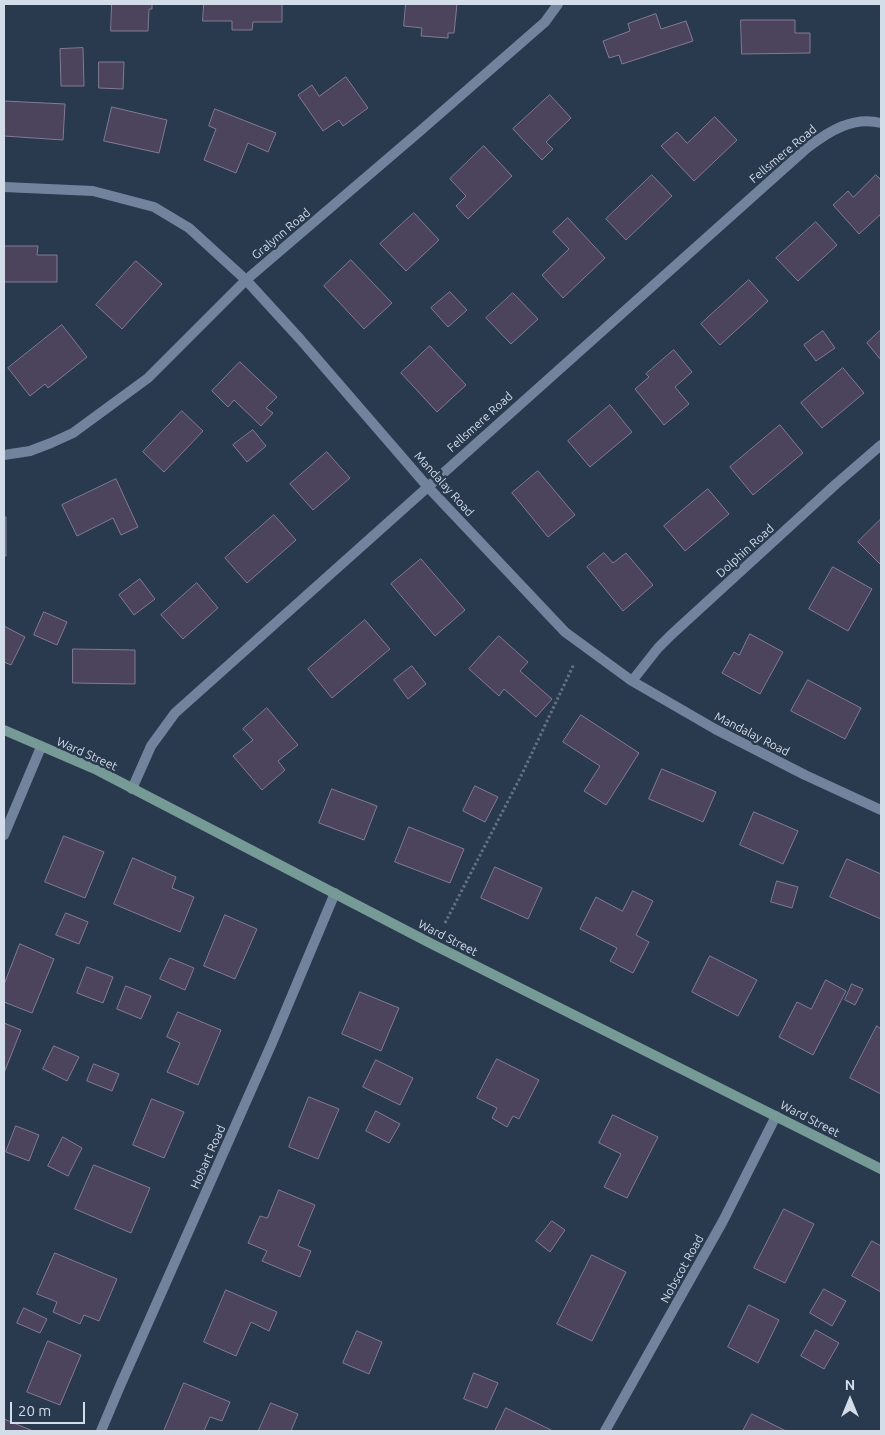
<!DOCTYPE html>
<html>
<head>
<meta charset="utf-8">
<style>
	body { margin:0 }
	#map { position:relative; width:885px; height:1435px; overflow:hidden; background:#29394e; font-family:Ubuntu,sans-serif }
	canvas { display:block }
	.frame { position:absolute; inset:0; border:5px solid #d3ddea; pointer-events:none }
	.north { position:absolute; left:825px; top:1375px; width:50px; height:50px; -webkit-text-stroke:4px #29394e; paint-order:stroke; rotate:0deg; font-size:14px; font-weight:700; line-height:20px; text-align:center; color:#d3ddea }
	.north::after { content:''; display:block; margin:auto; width:18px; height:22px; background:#d3ddea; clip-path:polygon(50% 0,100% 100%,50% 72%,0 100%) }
	.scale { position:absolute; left:10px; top:1402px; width:75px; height:22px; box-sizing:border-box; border:2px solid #d3ddea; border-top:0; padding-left:6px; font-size:15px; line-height:18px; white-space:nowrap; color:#d3ddea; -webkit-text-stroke:4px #29394e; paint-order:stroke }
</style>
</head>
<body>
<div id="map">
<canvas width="885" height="1435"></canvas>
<div class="frame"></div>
<div class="north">N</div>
<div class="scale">20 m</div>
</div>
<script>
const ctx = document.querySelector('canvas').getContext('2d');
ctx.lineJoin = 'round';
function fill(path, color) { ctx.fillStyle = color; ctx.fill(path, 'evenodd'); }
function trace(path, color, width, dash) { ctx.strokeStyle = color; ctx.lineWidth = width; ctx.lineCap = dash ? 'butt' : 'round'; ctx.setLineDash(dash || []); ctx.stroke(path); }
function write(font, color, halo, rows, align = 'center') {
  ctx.font = font + ' Ubuntu,sans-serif'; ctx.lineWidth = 5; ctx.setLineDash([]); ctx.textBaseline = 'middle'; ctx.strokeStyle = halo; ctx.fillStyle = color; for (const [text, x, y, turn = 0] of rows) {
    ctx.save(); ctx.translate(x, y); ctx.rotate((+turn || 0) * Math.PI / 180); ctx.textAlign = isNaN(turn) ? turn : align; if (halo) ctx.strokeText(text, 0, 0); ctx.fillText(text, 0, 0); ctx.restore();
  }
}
const building = new Path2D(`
	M112 4H152V9H149L148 31H111Z
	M204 4H282V22H253L252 30H232V21H203Z
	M406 4H457L454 33H448V38L421 36 422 28 404 26Z
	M656 14 661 29 686 21 693 41 622 64 619 55 609 58 603 41 630 31 628 24Z
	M741 20H795V33H810V53L742 54Z
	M83 48 84 86H61L60 49Z
	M99 62H124L123 89 99 88Z
	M346 77 368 108 343 126 339 120 323 131 298 95 312 85 319 96Z
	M550 95 571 118 546 142 553 149 542 160 513 129Z
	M4 101 65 104 63 140 4 136Z
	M112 107 167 120 159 153 104 141Z
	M215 109 276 133 268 152 248 143 236 173 204 160 216 129 209 126Z
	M715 117 737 140 694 181 661 146 677 132 687 143Z
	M484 146 512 176 468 219 456 206 466 196 450 179Z
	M652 175 672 196 626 240 606 219Z
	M876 175 881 180V214L859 234 833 205 848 191 853 197Z
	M414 213 439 240 406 271 380 244Z
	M568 218 605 258 563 298 542 275 569 249 553 232Z
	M816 222 837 245 798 281 776 258Z
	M4 246H38L37 255H57V282H4Z
	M351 260 392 303 364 329 324 286Z
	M136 261 162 284 122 329 96 305Z
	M749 280 768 301 720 345 701 324Z
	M450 292 467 310 448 327 431 308Z
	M513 293 538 319 511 344 486 318Z
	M62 325 87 357 48 388 45 384 30 396 8 368Z
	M881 330V360L867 343Z
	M823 331 835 348 816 361 804 345Z
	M430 346 466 385 437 412 401 373Z
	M674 350 692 372 675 387 689 404 664 425 635 389 649 377 646 374Z
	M240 362 277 397 266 408 273 413 261 426 234 400 228 407 212 391Z
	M843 368 864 393 822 428 801 403Z
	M610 405 632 432 590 467 568 441Z
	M182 411 203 431 164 472 143 452Z
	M780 425 803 453 753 495 730 467Z
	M253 430 266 446 247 462 233 445Z
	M327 452 350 478 313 510 290 484Z
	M538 471 575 515 548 537 512 493Z
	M116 479 138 527 121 535 113 518 77 536 62 505Z
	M708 489 729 514 685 551 664 526Z
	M274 515 296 540 247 583 225 558Z
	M4 517H6V556H4Z
	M881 519V565L858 542Z
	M604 553 613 563 626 553 653 585 623 611 587 567Z
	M421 559 465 610 435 636 391 584Z
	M833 567 872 589 848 631 809 609Z
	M140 579 155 599 134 615 119 595Z
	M197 583 218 608 183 639 161 615Z
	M44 612 67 622 57 645 34 635Z
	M365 620 390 649 332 698 308 669Z
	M4 626 25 637 11 665 4 662Z
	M750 634 783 652 760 694 722 673 734 652 739 655Z
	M499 636 528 662 520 671 552 699 536 717 504 689 499 696 469 669Z
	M73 649 135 650V684L73 683Z
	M412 666 426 684 408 699 394 680Z
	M808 680 861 708 845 739 791 711Z
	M267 708 298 745 278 761 285 770 262 790 233 756 253 740 243 729Z
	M581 715 639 753 606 805 584 791 600 766 563 742Z
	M662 769 716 792 703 822 649 799Z
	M475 786 498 797 485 822 463 811Z
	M332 789 377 806 364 840 319 823Z
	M754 812 798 831 783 864 740 845Z
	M409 827 464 849 450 883 395 862Z
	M64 836 104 852 85 898 45 882Z
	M133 858 176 877 172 888 194 897 180 932 114 904Z
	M847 859 881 874V919L830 897Z
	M495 867 542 888 528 919 481 898Z
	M777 881 798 887 792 908 771 902Z
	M633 891 653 901 636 935 649 942 633 973 610 961 617 948 580 929 596 897 622 911Z
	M66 913 88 922 79 944 56 935Z
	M225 915 257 929 235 979 204 966Z
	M20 944 54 959 32 1013 4 1002V985Z
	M710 956 757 980 738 1016 692 992Z
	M170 958 194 968 185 990 160 979Z
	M87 967 113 977 103 1003 77 993Z
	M826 980 846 991 813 1055 779 1037 797 1002 811 1009Z
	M852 984 863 989 855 1005 845 1000Z
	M126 986 151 996 141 1019 117 1009Z
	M360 992 399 1008 381 1051 342 1034Z
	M178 1012 221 1030 198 1085 167 1072 180 1043 167 1037Z
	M4 1023 21 1030 4 1073Z
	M877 1026 881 1029V1094L850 1078Z
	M54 1046 79 1057 67 1081 43 1069Z
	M497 1059 539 1080 519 1119 513 1116 507 1127 492 1118 497 1108 477 1098Z
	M376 1060 413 1078 400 1105 363 1087Z
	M94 1064 119 1074 112 1091 87 1081Z
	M309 1097 339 1109 318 1159 289 1147Z
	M152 1099 184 1112 164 1158 133 1145Z
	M376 1111 400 1124 389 1143 366 1131Z
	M613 1115 658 1137 627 1198 604 1187 621 1154 599 1143Z
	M16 1126 39 1135 29 1161 6 1152Z
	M63 1137 82 1148 68 1176 48 1166Z
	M94 1165 150 1188 131 1233 75 1209Z
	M279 1190 315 1205 298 1246 311 1251 300 1277 262 1261 267 1251 248 1243 260 1216 267 1218Z
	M784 1209 814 1224 785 1283 754 1268Z
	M552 1221 565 1230 550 1252 536 1241Z
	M872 1241 881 1246V1292L852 1276Z
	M55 1253 117 1279 99 1321 84 1315 80 1324 53 1312 57 1302 37 1294Z
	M592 1255 626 1272 592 1341 557 1324Z
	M824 1289 846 1301 832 1326 810 1313Z
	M226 1290 277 1312 269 1331 251 1322 236 1356 204 1342Z
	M749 1305 779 1320 758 1363 728 1347Z
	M24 1308 47 1319 40 1333 17 1323Z
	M816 1330 839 1343 824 1369 801 1356Z
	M357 1331 382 1342 369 1374 343 1363Z
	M48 1341 81 1355 60 1405 27 1392Z
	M474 1373 498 1383 487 1408 464 1399Z
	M184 1383 230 1402 222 1421 210 1417 204 1431H164Z
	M271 1403 298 1414 291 1431H262L259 1430Z
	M506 1408 553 1431H495Z
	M752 1414 786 1431H743Z
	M4 1419 33 1431H4Z`);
fill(building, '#4c435d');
trace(building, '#837a96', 1);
trace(new Path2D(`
	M445 923 522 774 574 664`), '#637184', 3, [2.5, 2.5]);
trace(new Path2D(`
	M4 187 93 191 154 207 189 228 246 280 300 339 427 486 565 632 632 681 715 729 805 775 881 810
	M4 455 30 451 51 443 73 433 148 378 246 280 419 132 545 22 558 4
	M632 681 658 648 671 635 836 484 881 445
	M132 789 151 746 175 713 807 148C829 131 853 116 881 123
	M4 835 41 747
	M101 1431 120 1386 272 1043 335 893
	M605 1431 723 1221 776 1116`), '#72849d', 10);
trace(new Path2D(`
	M4 730 97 770 430 943 881 1169`), '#769a96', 10);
write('12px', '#d3ddea', '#29394e', [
	["Fellsmere Road",783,154,-40],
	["Gralynn Road",281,234,-40],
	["Fellsmere Road",480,422,-42],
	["Mandalay Road",444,484,48],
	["Dolphin Road",745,551,-42],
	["Mandalay Road",752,734,27],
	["Ward Street",87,754,24],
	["Ward Street",448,938,27],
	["Ward Street",810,1119,27],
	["Hobart Road",208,1157,-66],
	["Nobscot Road",682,1269,-61]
]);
</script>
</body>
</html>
